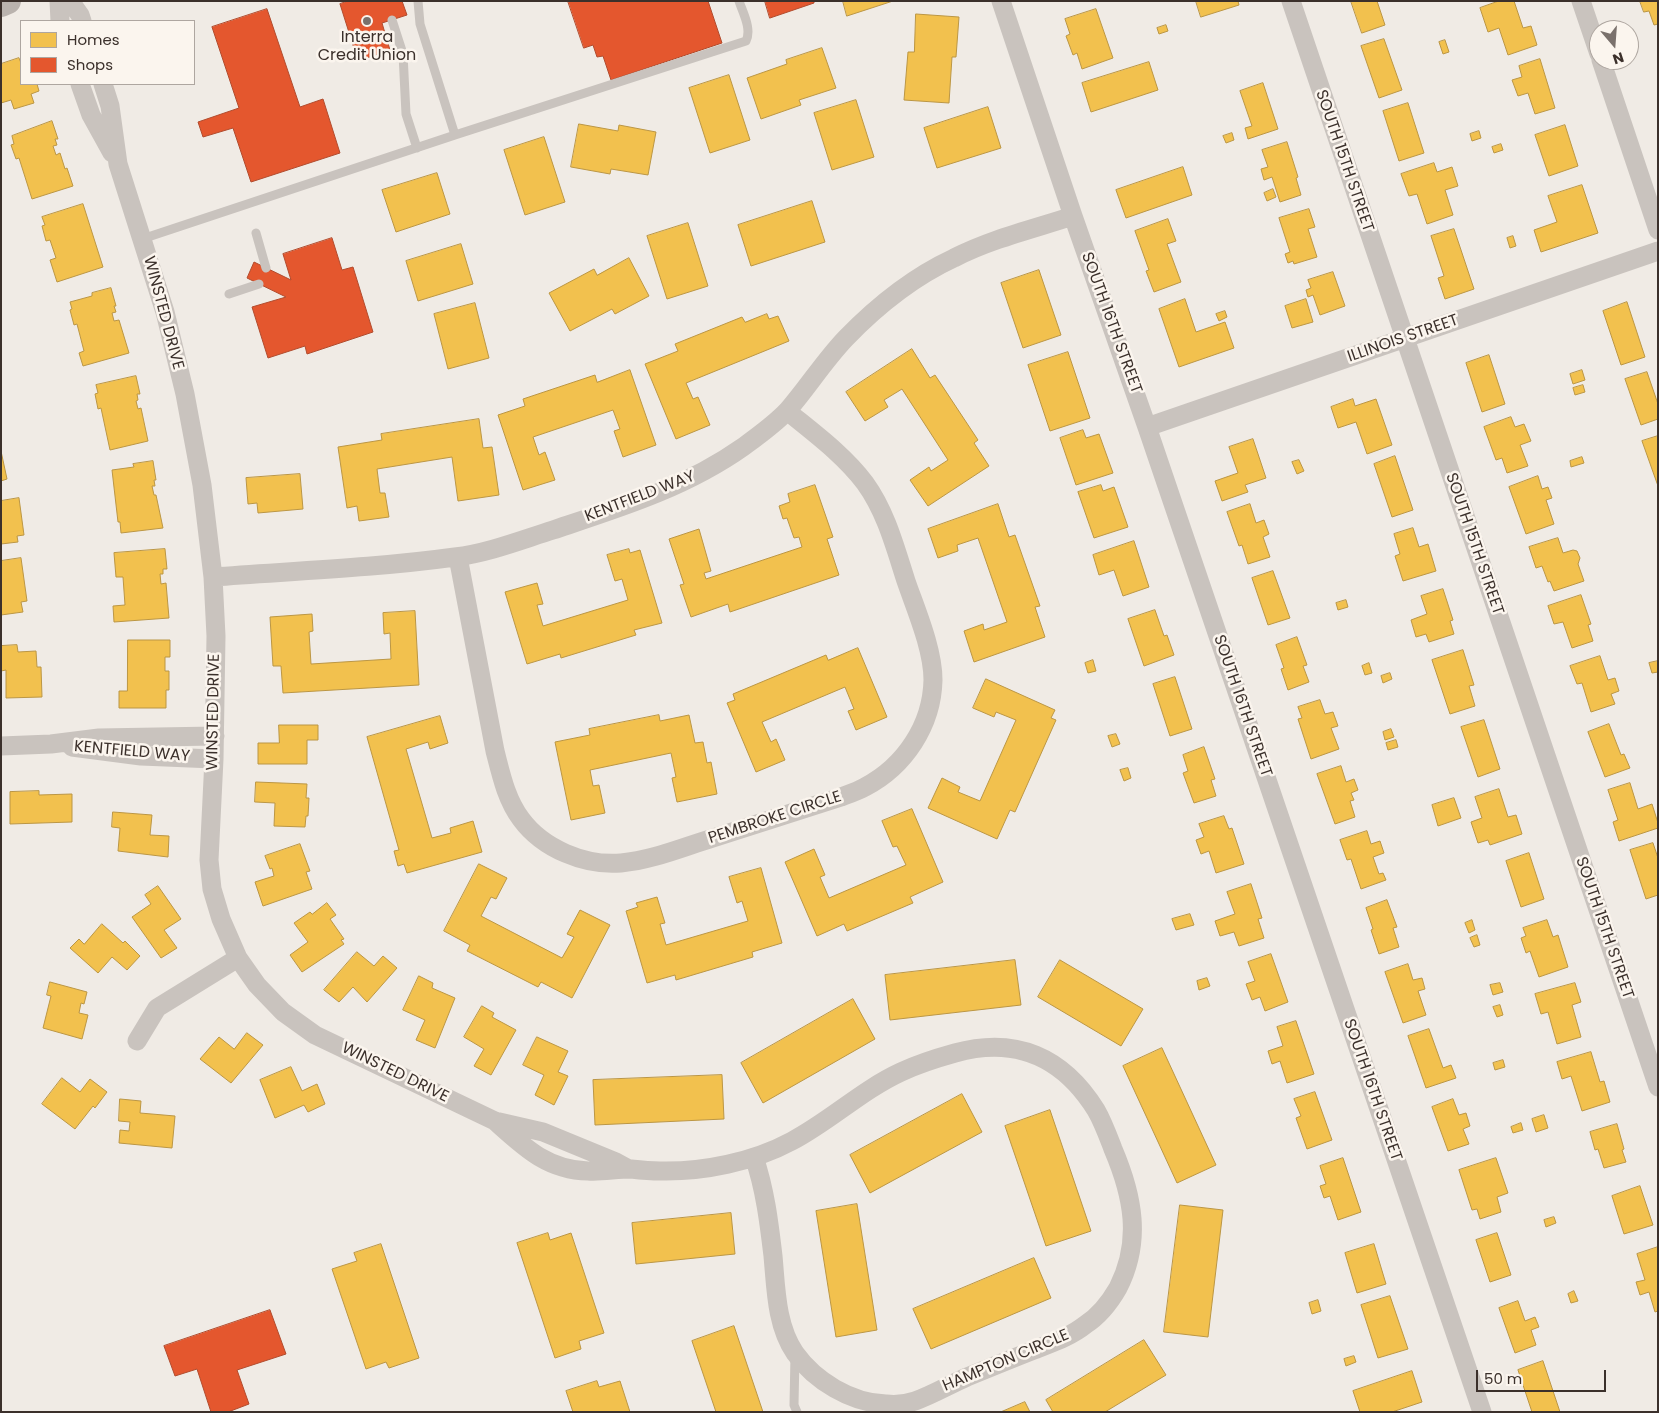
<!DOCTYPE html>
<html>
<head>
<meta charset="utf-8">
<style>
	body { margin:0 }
	#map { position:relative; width:1659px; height:1413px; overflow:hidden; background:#f0ebe5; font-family:Poppins,sans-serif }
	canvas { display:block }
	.frame { position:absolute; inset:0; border:2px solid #3b302b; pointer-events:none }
	.legend { position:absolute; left:20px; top:20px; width:175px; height:65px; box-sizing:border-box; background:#fbf5ee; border:1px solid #aea6a0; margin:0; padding:6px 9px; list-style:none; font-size:15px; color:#3b302b }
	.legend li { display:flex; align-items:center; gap:10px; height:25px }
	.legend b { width:25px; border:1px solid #aea6a0 }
	.north { position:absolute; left:1589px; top:20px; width:50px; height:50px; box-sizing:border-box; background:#fbf5ee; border:1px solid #aea6a0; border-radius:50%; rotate:162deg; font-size:14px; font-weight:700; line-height:20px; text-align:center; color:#3b302b }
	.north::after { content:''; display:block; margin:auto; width:18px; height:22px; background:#7a716c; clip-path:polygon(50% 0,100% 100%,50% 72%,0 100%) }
	.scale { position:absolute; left:1476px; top:1370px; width:130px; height:22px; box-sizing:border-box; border:2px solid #3b302b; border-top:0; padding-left:6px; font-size:15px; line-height:18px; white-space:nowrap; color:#3b302b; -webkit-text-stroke:4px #fbf5ee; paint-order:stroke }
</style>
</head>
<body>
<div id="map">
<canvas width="1659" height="1413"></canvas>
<div class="frame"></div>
<ul class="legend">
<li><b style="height:14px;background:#f2c14e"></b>Homes</li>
<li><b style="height:14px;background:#e4572e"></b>Shops</li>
</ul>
<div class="north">N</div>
<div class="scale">50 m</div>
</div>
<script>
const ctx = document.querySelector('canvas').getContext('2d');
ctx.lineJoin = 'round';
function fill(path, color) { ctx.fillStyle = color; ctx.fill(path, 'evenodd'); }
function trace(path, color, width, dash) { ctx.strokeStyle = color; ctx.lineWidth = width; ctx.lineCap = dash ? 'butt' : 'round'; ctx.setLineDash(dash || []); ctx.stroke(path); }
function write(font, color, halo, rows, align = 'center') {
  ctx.font = font + ' Poppins,sans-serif'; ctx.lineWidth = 5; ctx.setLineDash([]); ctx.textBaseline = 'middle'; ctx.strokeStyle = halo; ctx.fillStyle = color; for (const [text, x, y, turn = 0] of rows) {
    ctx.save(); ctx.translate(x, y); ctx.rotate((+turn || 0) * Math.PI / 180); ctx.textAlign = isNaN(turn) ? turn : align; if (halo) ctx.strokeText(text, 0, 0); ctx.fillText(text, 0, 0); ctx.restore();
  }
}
const homes = new Path2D(`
	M843 1H893L847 16Z
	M1196 1H1238L1239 5 1201 17Z
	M1351 1H1377L1385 25 1362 33Z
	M1499 1H1514L1523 28 1531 26 1537 45 1508 55 1499 28 1488 32 1480 8Z
	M1640 1H1658V24L1654 25 1649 11 1644 12Z
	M1096 9 1113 58 1082 69 1077 53 1073 55 1066 36 1070 34 1065 19Z
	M916 14 959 17 956 57H952L949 103 904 100 908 52H914Z
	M1166 25 1168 31 1159 34 1157 28Z
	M1384 39 1402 90 1379 98 1361 46Z
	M1445 40 1449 52 1443 54 1439 42Z
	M822 48 836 88 799 100 801 105 761 119 747 78 787 64 786 60Z
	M19 58 21 63V84H37L39 91 31 94 34 103 14 109 11 100 1 103V64Z
	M1540 59 1555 108 1535 114 1528 93 1518 96 1512 80 1522 77 1519 66Z
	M1149 62 1158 90 1091 112 1082 83Z
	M729 75 750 140 710 153 689 88Z
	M1263 83 1278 129 1248 139 1245 128 1252 126 1240 91Z
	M856 100 874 157 832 170 814 113Z
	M1408 103 1424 153 1399 161 1383 111Z
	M988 107 1001 148 937 168 924 128Z
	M52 121 58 139H55L57 145 53 146 56 155 60 153 65 169 67 168 73 186 32 199 19 158 16 159 11 145 14 144 12 136Z
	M579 124 618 131 619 125 656 132 648 175 611 169 610 174 571 167Z
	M1565 125 1578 166 1549 176 1535 135Z
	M1479 131 1481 138 1472 141 1470 134Z
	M1232 133 1234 140 1226 143 1223 136Z
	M544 137 565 202 525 215 504 150Z
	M1287 142 1298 177 1296 178 1301 195 1280 202 1272 177 1264 180 1261 169 1268 167 1262 150Z
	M1501 144 1503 150 1494 153 1492 147Z
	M1434 163 1437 172 1452 167 1458 186 1445 190 1453 215 1427 224 1417 194 1409 196 1401 174Z
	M1183 167 1192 195 1126 218 1116 190Z
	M437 173 450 214 396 232 382 190Z
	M1582 185 1598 233 1541 252 1534 230 1557 222 1548 196Z
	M1273 189 1276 197 1267 201 1264 193Z
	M812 201 825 242 751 266 738 225Z
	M83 204 103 267 57 282 50 260 56 258 50 240 46 241 42 226 45 225 42 217Z
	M1309 209 1315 227 1308 229 1317 257 1294 264 1293 261 1288 263 1285 254 1290 252 1279 218Z
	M1168 219 1176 241 1167 244 1181 282 1154 292 1146 271 1149 270 1135 231Z
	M688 223 708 286 667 299 647 236Z
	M1454 229 1474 289 1445 299 1438 278 1444 276 1431 236Z
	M1513 236 1516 246 1510 248 1507 238Z
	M461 244 473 284 418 301 406 261Z
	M629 258 649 296 615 314 612 309 570 331 549 293 594 269 597 275Z
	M1039 270 1061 335 1023 348 1001 283Z
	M1333 272 1345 306 1320 315 1313 295 1308 297 1306 290 1311 288 1308 280Z
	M111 288 116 306H114L116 312 112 313 114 321 119 320 129 353 83 366 79 353 84 351 77 324 74 325 70 310 72 309 70 302 92 296V293Z
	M1185 299 1196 332 1225 322 1234 348 1179 367 1159 309Z
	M1306 299 1313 322 1292 328 1285 306Z
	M1627 302 1645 357 1621 365 1603 311Z
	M475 303 489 358 448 369 434 314Z
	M1225 311 1227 317 1219 321 1216 314Z
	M767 314 769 319 778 316 789 341 686 383 693 399 698 397 710 425 676 439 645 364 678 351 675 344 742 317 745 322Z
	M912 349 930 378 935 375 978 440 974 443 989 466 928 506 910 480 929 467 931 471 948 460 902 389 884 400 888 407 865 421 846 392Z
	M1068 352 1090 418 1050 431 1028 365Z
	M1489 355 1505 404 1482 412 1466 363Z
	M630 370 656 445 623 457 614 431 620 429 613 410 533 437 539 455 545 452 555 480 523 490 498 415 525 406 523 399 595 375 597 382Z
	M1582 370 1585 380 1573 384 1570 374Z
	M1647 372 1658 404V419L1641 425 1625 379Z
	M136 376 140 394H137L138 400 136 401 138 409 141 408 148 441 110 450 101 408 98 409 95 394 98 393 96 385Z
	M1583 385 1585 392 1575 395 1573 388Z
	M1353 399 1355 406 1376 399 1392 445 1367 454 1356 422 1338 428 1331 407Z
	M1511 417 1515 427 1524 424 1531 441 1520 445 1528 466 1507 473 1502 458 1496 460 1484 427Z
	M479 419 483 448 492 447 499 495 458 501 452 457 377 469 380 493H385L389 517 359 521 357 506 347 508 338 447 382 440 381 434Z
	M1083 430 1086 438 1099 434 1113 473 1076 485 1060 438Z
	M1658 436V486L1642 441Z
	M1253 439 1266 478 1245 485 1248 492 1222 501 1215 481 1238 473 1229 447Z
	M1 451 7 479 1 481Z
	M1395 456 1413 510 1392 517 1374 464Z
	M1582 457 1584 463 1571 467 1570 461Z
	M1299 460 1304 471 1297 474 1292 462Z
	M153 461 156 480H154L155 486H152L154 495H156L163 528 121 533 120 522H118L112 470 134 467 133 464Z
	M300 474 303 509 258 513 257 503 248 504 246 478Z
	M1538 476 1542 489 1548 487 1552 498 1546 500 1554 524 1526 534 1509 487Z
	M815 485 833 537 827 539 839 575 730 612 728 604 691 617 680 585 684 584 669 539 699 529 711 571 704 573 706 579 802 547 799 537 794 538 787 518 783 519 779 506 790 502 788 494Z
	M1101 485 1103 491 1114 487 1128 527 1094 538 1078 492Z
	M19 498 24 535 17 536 18 542 1 544V501Z
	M998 504 1009 537 1015 535 1040 606 1035 607 1045 637 974 662 964 631 983 624 984 630 1007 622 978 538 957 545 958 551 938 558 928 529Z
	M1250 504 1256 523 1264 520 1269 534 1263 537 1270 557 1248 564 1242 545 1239 546 1227 512Z
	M1413 528 1419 547 1428 544 1436 571 1403 581 1395 556 1400 554 1394 534Z
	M1558 538 1563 553 1573 550 1577 551 1580 558 1578 564 1584 581 1554 591 1550 581 1548 582 1542 566 1536 568 1529 547Z
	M1134 541 1149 587 1123 596 1114 570 1099 575 1093 555Z
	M165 549 167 569H163V574H160L161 584 166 583 169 618 114 622 113 606 125 605 123 577H116L114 553Z
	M629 549 630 553 640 550 662 623 634 630 636 635 561 658 560 654 527 664 505 592 537 583 543 604 537 605 543 626 628 600 622 579 615 581 607 555Z
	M21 558 27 601 21 602 23 612 1 615V561Z
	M1273 571 1290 618 1268 625 1252 578Z
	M1443 589 1453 620 1450 621 1454 634 1429 642 1426 634 1416 637 1411 620 1427 614 1421 596Z
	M1581 595 1591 624 1588 625 1593 641 1572 648 1563 622 1554 624 1548 606Z
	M1346 600 1348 607 1338 610 1336 603Z
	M1155 610 1164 636 1167 635 1174 655 1144 666 1128 619Z
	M415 611 419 685 283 693 281 666H273L270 617 312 614 313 631 309 632 311 664 391 659 390 633 384 634 383 613Z
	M1297 637 1307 665 1303 666 1309 682 1288 690 1281 669 1284 668 1276 645Z
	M128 640H170V657H165V671H169V690H166V708H119V691H127Z
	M17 645 18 652 36 651 37 667H41L42 697 6 698V670L1 671V646Z
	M858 648 887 717 856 730 848 711 854 709 845 687 762 722 771 742 776 739 785 760 756 772 727 703 735 700 733 694 826 655 828 660Z
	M1463 650 1474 685 1469 686 1475 706 1450 714 1432 660Z
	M1600 656 1608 680 1615 678 1619 691 1611 694 1615 704 1591 712 1582 683 1577 684 1570 666Z
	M1093 660 1096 671 1088 673 1085 663Z
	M1658 661V672L1652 673 1649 663Z
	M1369 663 1372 673 1365 675 1362 666Z
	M1390 673 1392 679 1383 683 1381 676Z
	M1175 677 1192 729 1170 736 1153 684Z
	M986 679 1055 710 1051 718 1056 720 1015 812 1010 810 997 839 928 808 942 778 960 787 958 792 980 801 1016 720 996 712 994 717 973 708Z
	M1320 700 1325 714 1333 712 1338 726 1331 728 1339 749 1311 759 1298 719 1302 718 1298 707Z
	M659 715 660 721 689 715 695 743 703 742 707 763 711 762 717 794 677 802 672 778 676 777 671 753 590 770 593 786 599 785 605 813 571 820 555 742 590 735 589 729Z
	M440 716 448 743 430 749 428 742 406 749 432 838 451 833 450 828 473 821 482 852 407 873 404 864 398 866 394 851 399 850 367 737Z
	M1484 720 1500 769 1478 777 1461 727Z
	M1609 724 1621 755 1624 754 1630 768 1605 777 1588 732Z
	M279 725H318V740H307V764H258V743H279Z
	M1391 729 1394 737 1385 740 1383 732Z
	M1116 734 1120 744 1112 747 1108 736Z
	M1396 740 1398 747 1388 750 1386 743Z
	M1204 747 1215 779 1211 780 1216 796 1194 803 1183 773 1188 771 1183 755Z
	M1341 766 1346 782 1354 779 1358 790 1351 793 1354 800 1350 801 1355 817 1335 824 1317 774Z
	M1128 768 1131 778 1124 781 1120 770Z
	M256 782 307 784 306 798H309L308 816H306L305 827 274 826 275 803 255 802Z
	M1630 783 1638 809 1652 804 1658 823V828L1619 841 1613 822 1618 820 1608 790Z
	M1499 789 1508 817 1516 815 1522 834 1490 845 1488 840 1478 843 1471 822 1482 818 1475 797Z
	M39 791V795L72 794V822L10 824V792Z
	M1454 798 1461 818 1438 826 1432 805Z
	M912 809 943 882 910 897 913 903 847 931 844 924 817 936 785 862 814 849 825 875 820 877 829 898 906 865 897 846 893 847 882 821Z
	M113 812 152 815 150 835 169 836 168 857 118 851 120 828 112 827Z
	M1224 816 1229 829 1232 828 1244 864 1216 873 1209 851 1201 854 1196 840 1204 837 1199 824Z
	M1367 831 1371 844 1380 841 1384 853 1373 857 1379 874 1383 873 1386 880 1361 889 1351 859 1347 860 1340 840Z
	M1653 843 1658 858V895L1646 899 1630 850Z
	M300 844 310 871 306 872 312 889 263 906 255 882 274 876 272 868 270 869 265 856Z
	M1529 853 1544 899 1521 907 1506 861Z
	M479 864 507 878 496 899 491 897 481 916 562 958 574 937 567 934 580 910 610 925 572 998 541 982 538 987 467 951 470 945 444 931Z
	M761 868 782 943 752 952 753 957 676 980 675 975 647 983 626 911 638 907 636 903 657 897 665 923 660 924 666 945 748 921 742 901 737 903 729 877Z
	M1251 884 1262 918 1258 919 1264 938 1239 946 1234 932 1220 936 1215 921 1235 914 1227 892Z
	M158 886 181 919 164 930 177 948 161 958 132 917 151 904 145 895Z
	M1387 900 1397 927 1393 928 1399 947 1379 954 1371 930 1373 929 1366 908Z
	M327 903 336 915 330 919 344 939 341 940 344 944 302 972 290 955 308 942 294 923 310 912 312 914Z
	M1190 914 1194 925 1176 930 1172 919Z
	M1472 920 1475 930 1469 933 1465 923Z
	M1547 920 1553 937 1558 935 1568 967 1539 977 1530 951 1526 953 1521 938 1526 936 1523 928Z
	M102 924 123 943 125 941 140 956 127 970 112 957 98 973 70 948 79 939 84 944Z
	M1477 935 1480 945 1474 947 1470 938Z
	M357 952 374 966 383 956 397 968 367 1002 353 987 339 1002 324 990Z
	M1271 954 1288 1002 1265 1011 1260 997 1252 1000 1246 984 1255 981 1248 962Z
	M1015 960 1021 1005 890 1020 885 975Z
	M1060 960 1143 1009 1121 1046 1038 997Z
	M1408 964 1413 980 1422 978 1425 989 1418 991 1426 1015 1403 1023 1385 972Z
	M419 976 433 983 432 988 455 998 435 1048 416 1040 425 1020 403 1010Z
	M1207 978 1210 986 1199 990 1197 981Z
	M50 982 87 992 84 1004 81 1003 79 1013 88 1015 82 1039 43 1028 51 996 47 995Z
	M1500 983 1503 992 1493 995 1490 985Z
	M1575 983 1581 1002 1572 1005 1581 1037 1557 1044 1548 1012 1541 1014 1535 994Z
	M853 999 875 1039 763 1103 741 1063Z
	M1500 1005 1503 1015 1497 1017 1493 1007Z
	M482 1006 494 1013 492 1017 516 1030 491 1075 474 1066 484 1049 464 1037Z
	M1296 1021 1314 1074 1287 1083 1280 1061 1272 1064 1268 1051 1283 1046 1277 1027Z
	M1429 1029 1443 1068 1451 1065 1456 1078 1426 1088 1408 1036Z
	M247 1033 263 1045 231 1083 200 1059 219 1037 234 1049Z
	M537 1037 568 1051 558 1072 568 1076 554 1105 535 1095 544 1075 523 1065Z
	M1162 1048 1216 1165 1177 1183 1123 1066Z
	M1591 1052 1600 1082 1604 1081 1610 1102 1582 1111 1571 1076 1562 1079 1557 1062Z
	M1503 1060 1505 1067 1495 1070 1493 1063Z
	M291 1067 302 1091 317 1084 325 1104 308 1112 304 1105 275 1118 260 1080Z
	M722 1075 724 1119 595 1125 593 1080Z
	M62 1078 80 1092 90 1079 107 1092 95 1108 93 1106 75 1129 42 1104Z
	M1315 1092 1332 1140 1307 1149 1296 1118 1301 1116 1294 1099Z
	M962 1094 982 1132 870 1193 850 1155Z
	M120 1099 141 1101 140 1113 175 1116 172 1148 119 1143 120 1130 129 1131 130 1122 119 1121Z
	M1453 1099 1459 1115 1466 1113 1470 1126 1463 1129 1469 1144 1448 1151 1432 1107Z
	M1050 1110 1091 1231 1046 1246 1005 1126Z
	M1544 1115 1548 1128 1536 1132 1532 1119Z
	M1521 1123 1523 1130 1513 1133 1511 1127Z
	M1617 1124 1624 1149 1622 1150 1626 1162 1604 1168 1598 1149 1595 1150 1590 1132Z
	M1343 1158 1361 1212 1338 1220 1330 1196 1324 1198 1320 1186 1326 1184 1320 1166Z
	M1496 1158 1508 1193 1497 1197 1501 1212 1480 1219 1477 1209 1472 1210 1459 1170Z
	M1640 1186 1653 1225 1624 1234 1612 1196Z
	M857 1204 877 1330 836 1337 816 1211Z
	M1180 1205 1223 1210 1208 1337 1164 1332Z
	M731 1213 735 1254 636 1264 632 1223Z
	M1554 1217 1556 1223 1546 1227 1544 1220Z
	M548 1233 550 1240 571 1233 604 1333 579 1341 581 1349 555 1358 517 1243Z
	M1497 1233 1511 1275 1490 1282 1476 1240Z
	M381 1244 419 1358 389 1368 386 1362 366 1369 332 1269 357 1261 354 1253Z
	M1374 1244 1386 1284 1357 1293 1345 1253Z
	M1658 1247V1311L1655 1312 1649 1292 1640 1295 1636 1282 1645 1280 1637 1254Z
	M1034 1258 1051 1298 931 1349 913 1309Z
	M1574 1291 1578 1301 1571 1303 1568 1294Z
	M1390 1296 1408 1349 1378 1358 1361 1305Z
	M1318 1300 1321 1311 1312 1314 1309 1303Z
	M1518 1301 1525 1321 1535 1317 1539 1327 1531 1330 1536 1345 1515 1353 1499 1308Z
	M734 1326 763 1412H716L692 1341Z
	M1144 1340 1166 1375 1105 1412H1053L1046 1400Z
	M1354 1356 1356 1362 1346 1366 1344 1359Z
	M1543 1361 1560 1412H1532L1518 1370Z
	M1412 1371 1422 1402 1392 1412H1360L1353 1391Z
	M597 1381 599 1387 620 1381 630 1412H573L566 1391Z
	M1025 1402 1030 1412H1001Z`);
fill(homes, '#f2c14e');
trace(homes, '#bb9644', 1);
const shops = new Path2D(`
	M348 1H402L407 15 382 23 390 50 358 61 340 4Z
	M568 1H708L722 43 611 80 603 56 597 57 593 45 584 48Z
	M765 1H814V3L770 18Z
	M267 9 300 107 323 99 340 153 251 182 233 128 203 137 198 122 239 108 212 27Z
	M332 238 342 270 353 267 373 332 307 354 305 346 268 358 252 307 286 297 247 278 254 262 291 280 283 254Z
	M270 1310 286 1354 237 1370 249 1404 228 1412H211L197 1369 175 1376 164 1346Z`);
fill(shops, '#e4572e');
trace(shops, '#b14b2d', 1);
trace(new Path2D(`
	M392 20 403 54 406 114 417 148
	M455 135 746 41C752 29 743 13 739 1
	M256 233 266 268
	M142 239 455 135 420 24 418 1
	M229 294 259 284
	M795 1355 794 1405 797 1412`), '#c9c3be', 9);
trace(new Path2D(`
	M59 1 60 21
	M70 1 80 15 82 21
	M1001 1 1073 216 1147 427 1482 1412
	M1291 1 1658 1087
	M1581 1 1599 54
	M1601 60 1658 230
	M80 84 91 115 112 153
	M103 84 110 106 118 164 165 312 185 394 202 485 213 577 216 636 214 759 209 860 212 889 221 919 238 958 257 985 283 1012 315 1035 495 1121 543 1132 616 1162 627 1168
	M1147 427 1658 251
	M458 557 495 751C501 774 506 799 521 819 543 849 585 866 621 863 653 860 683 847 713 838 756 824 798 811 841 797 849 794 858 791 865 787 905 766 932 725 933 680 933 649 916 610 906 581 895 547 886 512 865 483 844 455 814 433 787 411
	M213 577C293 571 375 568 455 557 488 553 521 540 553 530 619 508 685 488 743 447 758 436 775 424 788 410 808 387 824 361 846 338 877 306 913 277 954 258 991 239 1033 229 1073 216
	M1 746 51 744 99 738 215 736
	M72 747 141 756 214 759
	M137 1041 157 1008 238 958
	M495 1121C524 1147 547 1170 588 1171 602 1172 616 1169 631 1169 640 1170 650 1171 660 1171 703 1172 753 1162 792 1141 830 1121 862 1090 901 1072 918 1064 937 1058 955 1053 1016 1036 1063 1057 1096 1110 1103 1122 1108 1136 1113 1149 1133 1196 1142 1241 1118 1288 1110 1302 1099 1316 1085 1325 1070 1337 1051 1343 1034 1350 1011 1359 989 1368 967 1377 949 1385 932 1395 915 1401 906 1404 895 1405 886 1404 851 1403 815 1381 795 1353 776 1325 776 1288 773 1256 769 1222 765 1189 754 1157`), '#c9c3be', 19);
trace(new Path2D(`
	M1 4 8 1`), '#bab3ae', 26);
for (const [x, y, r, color] of [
	[367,21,5,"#7a716c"]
]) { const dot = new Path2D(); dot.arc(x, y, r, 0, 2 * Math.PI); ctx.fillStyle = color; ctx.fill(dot); trace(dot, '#fbf5ee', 2); }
write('16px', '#3b302b', '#fbf5ee', [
	["Interra",367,38],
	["Credit Union",367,56]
]);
write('16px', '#3b302b', '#fbf5ee', [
	["SOUTH 15TH STREET",1344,161,71],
	["WINSTED DRIVE",163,313,75],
	["SOUTH 16TH STREET",1111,323,70],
	["ILLINOIS STREET",1403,339,-19],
	["KENTFIELD WAY",640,497,-21],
	["SOUTH 15TH STREET",1474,544,71],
	["SOUTH 16TH STREET",1242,706,71],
	["WINSTED DRIVE",214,712,-89],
	["KENTFIELD WAY",132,752,5],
	["PEMBROKE CIRCLE",775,818,-18],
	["SOUTH 15TH STREET",1604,928,71],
	["WINSTED DRIVE",395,1073,26],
	["SOUTH 16TH STREET",1372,1090,71],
	["HAMPTON CIRCLE",1006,1361,-23]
]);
</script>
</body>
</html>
